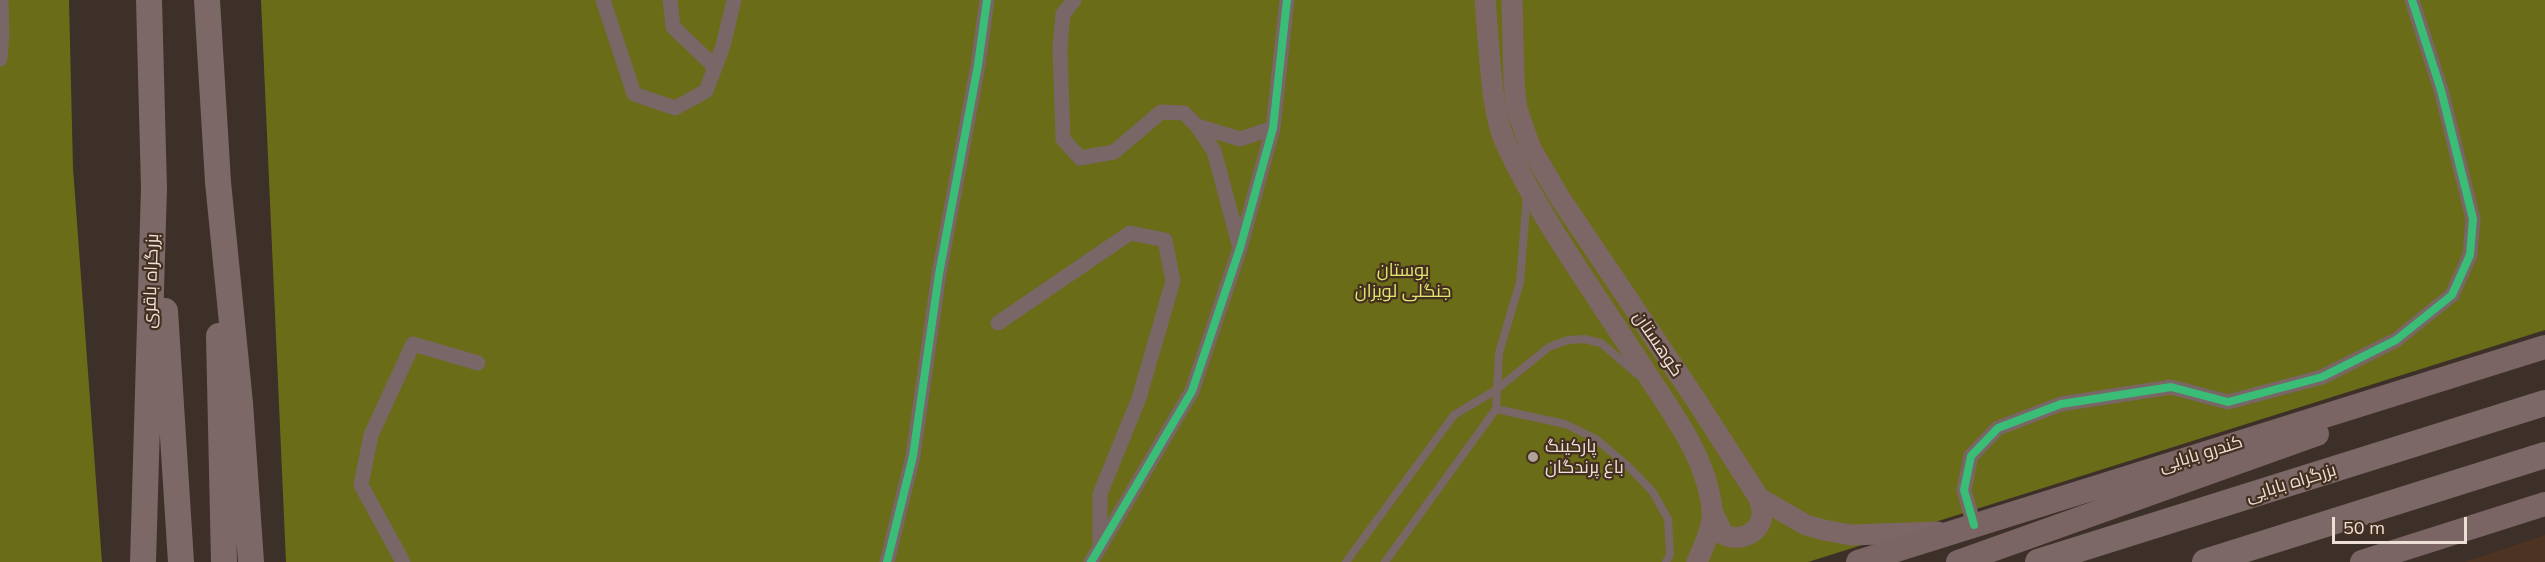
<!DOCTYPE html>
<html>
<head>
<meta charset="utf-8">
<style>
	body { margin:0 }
	#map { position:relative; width:2545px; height:562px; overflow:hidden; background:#3c3028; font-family:Mulish,sans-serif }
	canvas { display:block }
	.scale { position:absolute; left:2332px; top:517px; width:135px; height:27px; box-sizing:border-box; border:3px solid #eddfd6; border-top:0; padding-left:8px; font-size:18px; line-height:21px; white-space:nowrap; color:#eddfd6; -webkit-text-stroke:4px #442f20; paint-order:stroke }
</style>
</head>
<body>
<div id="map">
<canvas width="2545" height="562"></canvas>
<div class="scale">50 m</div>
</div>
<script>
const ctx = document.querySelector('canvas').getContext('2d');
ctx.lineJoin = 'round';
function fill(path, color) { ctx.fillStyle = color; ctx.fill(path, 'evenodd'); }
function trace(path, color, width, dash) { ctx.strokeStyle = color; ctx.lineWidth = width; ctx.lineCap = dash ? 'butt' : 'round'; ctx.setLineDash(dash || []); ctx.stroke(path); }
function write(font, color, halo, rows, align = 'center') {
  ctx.font = font + ' Mulish,Cairo,sans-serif'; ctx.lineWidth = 4.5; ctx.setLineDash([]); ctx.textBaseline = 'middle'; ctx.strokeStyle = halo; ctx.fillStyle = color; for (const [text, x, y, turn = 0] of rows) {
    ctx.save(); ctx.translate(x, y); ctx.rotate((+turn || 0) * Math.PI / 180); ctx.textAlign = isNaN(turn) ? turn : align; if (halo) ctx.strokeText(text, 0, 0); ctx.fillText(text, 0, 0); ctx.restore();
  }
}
fill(new Path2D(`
	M2545 535V562H2465Z`), '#4c3322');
fill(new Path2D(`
	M0 0H69L73 168 102 562H0Z
	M261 0H2545V330L1808 562H286Z`), '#6b6c18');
trace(new Path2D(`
	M1496 409 1565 424 1596 439 1629 467 1652 491 1668 519 1670 555 1666 562
	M1346 562 1454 415 1496 390 1549 347 1568 340 1584 339 1601 343 1637 374
	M1385 562 1496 409 1499 353 1520 282 1527 195`), '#796666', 8);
trace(new Path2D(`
	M603 0 634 94 675 108 706 91 723 46 734 0
	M670 0 673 27 715 67
	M1074 0 1063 14 1060 48 1063 139 1080 158 1114 152 1161 112 1184 113 1197 126 1214 151 1240 248
	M0 59 2 35 1 0
	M1197 126 1240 139 1273 128
	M998 323 1130 233 1165 240 1173 281 1139 398 1100 494V544
	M1974 525 1964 490 1971 456 1998 428 2061 404 2171 387 2228 402 2322 377 2396 340 2452 295 2470 255 2473 219 2441 90 2412 0
	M403 562 361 485 371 435 413 344 478 363
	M887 562 913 456 939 274 978 65 987 0
	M1091 562 1192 391 1240 248 1273 128 1287 0`), '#796666', 15);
trace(new Path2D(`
	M1485 0C1489 39 1490 110 1506 144 1541 220 1595 293 1641 365 1669 409 1707 456 1712 510 1714 526 1703 548 1697 562
	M1512 0 1514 83 1517 109 1530 147 1560 198 1696 400 1759 498 1806 525 1824 530 1851 535 1938 532
	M1713 513 1723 534C1739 543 1763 533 1762 512 1762 508 1760 502 1759 498`), '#7d6766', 21);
trace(new Path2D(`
	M1858 562 2545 347
	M1958 562 2317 434
	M2362 562 2545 504`), '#7b6464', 24);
trace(new Path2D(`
	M207 0 218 182 240 403 251 562
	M165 311 181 562
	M219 336 224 562
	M143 562 154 188 149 0
	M2038 562 2545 403
	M2205 562 2545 455`), '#7c6866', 26);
trace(new Path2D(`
	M1974 525 1964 490 1971 456 1998 428 2061 404 2171 387 2228 402 2322 377 2396 340 2452 295 2470 255 2473 219 2441 90 2412 0
	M887 562 913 456 939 274 978 65 987 0
	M1091 562 1192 391 1240 248 1273 128 1287 0`), '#3abd76', 8);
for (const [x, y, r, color] of [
	[1533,457,6,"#afa299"]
]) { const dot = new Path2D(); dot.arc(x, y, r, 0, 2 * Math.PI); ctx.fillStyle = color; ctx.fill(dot); trace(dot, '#442f20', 2); }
write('18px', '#e1e670', '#442f20', [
	["بوستان",1403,271],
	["جنگلی لویزان",1403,292]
]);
write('18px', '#eddfd6', '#442f20', [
	["بزرگراه باقری",151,281,-88],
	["کوهستان",1658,344,56],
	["کندرو بابایی",2201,454,-17],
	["بزرگراه بابایی",2291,483,-17]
]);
write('18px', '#eddfd6', '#442f20', [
	["پارکینگ",1545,447],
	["باغ پرندگان",1545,468]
], 'left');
</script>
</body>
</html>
